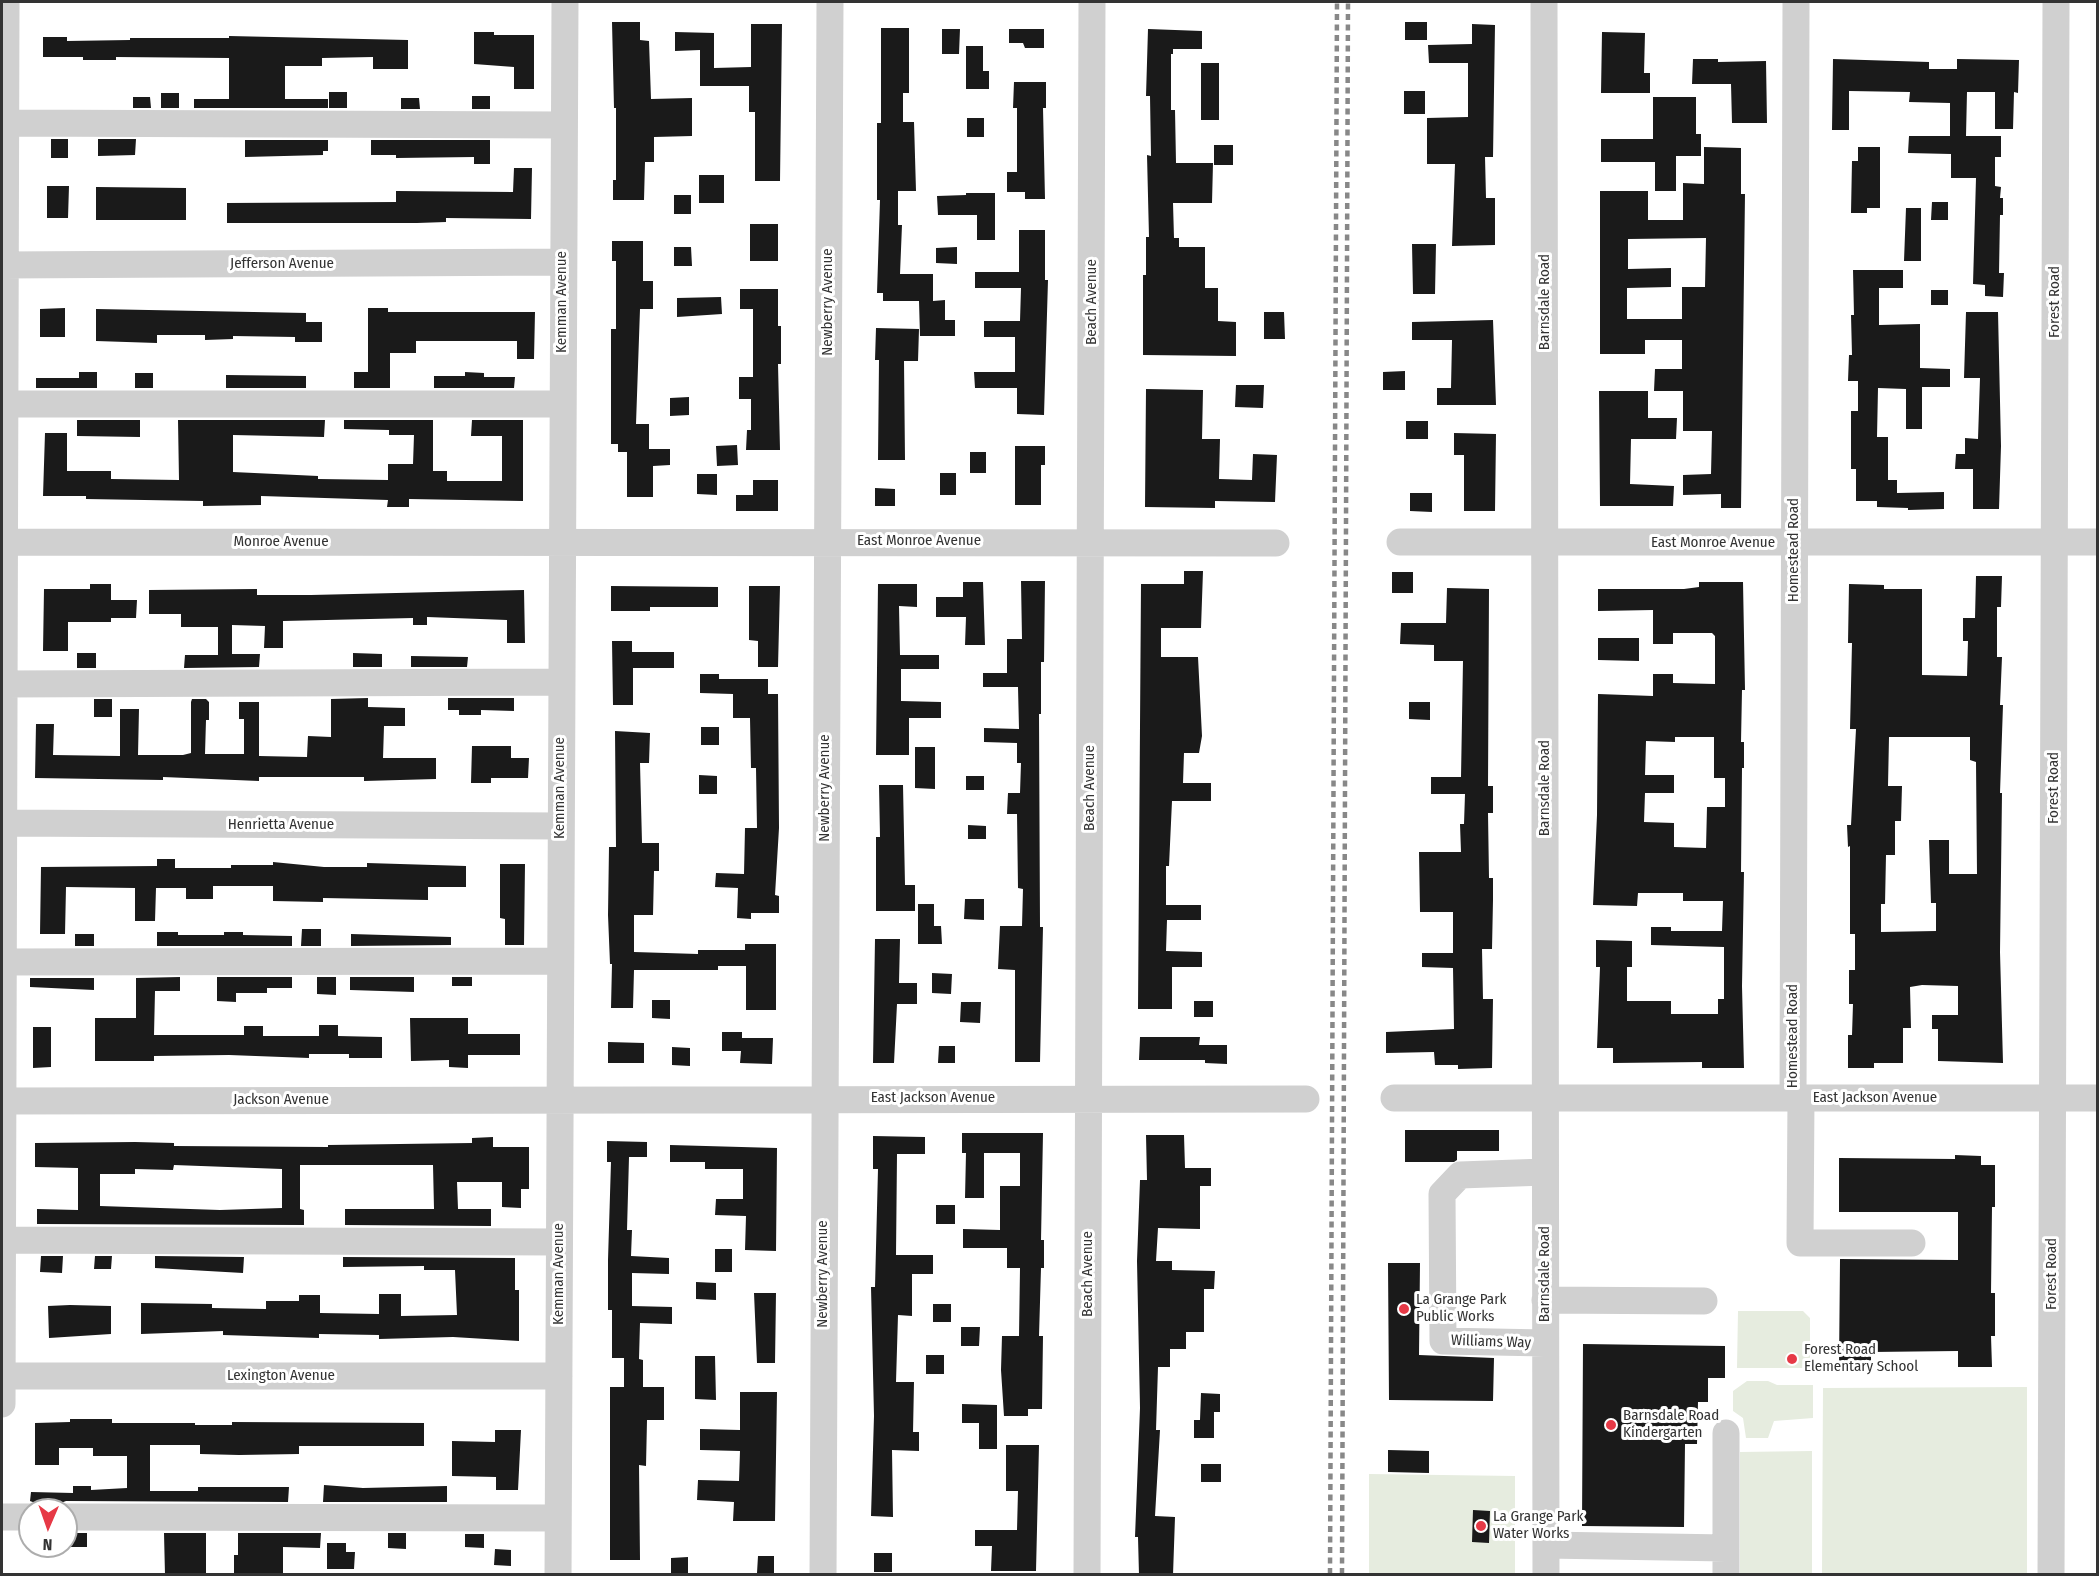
<!DOCTYPE html>
<html>
<head>
<meta charset="utf-8">
<style>
	body { margin:0 }
	#map { position:relative; width:2099px; height:1576px; overflow:hidden; background:#fff; font-family:"Fira Sans Condensed",sans-serif }
	canvas { display:block }
	.frame { position:absolute; inset:0; border:3px solid #333; pointer-events:none }
	.north { position:absolute; left:18px; top:1498px; width:60px; height:60px; box-sizing:border-box; background:#fff; border:2px solid #adadad; border-radius:50%; rotate:182deg; font-size:16px; font-weight:700; line-height:24px; text-align:center; color:#333 }
	.north::after { content:''; display:block; margin:auto; width:21px; height:27px; background:#e63946; clip-path:polygon(50% 0,100% 100%,50% 72%,0 100%) }
</style>
</head>
<body>
<div id="map">
<canvas width="2099" height="1576"></canvas>
<div class="frame"></div>
<div class="north">N</div>
</div>
<script>
const ctx = document.querySelector('canvas').getContext('2d');
ctx.lineJoin = 'round';
function fill(path, color) { ctx.fillStyle = color; ctx.fill(path, 'evenodd'); }
function trace(path, color, width, dash) { ctx.strokeStyle = color; ctx.lineWidth = width; ctx.lineCap = dash ? 'butt' : 'round'; ctx.setLineDash(dash || []); ctx.stroke(path); }
function write(font, color, halo, rows, align = 'center') {
  ctx.font = font + ' "Fira Sans Condensed",sans-serif'; ctx.lineWidth = 6; ctx.setLineDash([]); ctx.textBaseline = 'middle'; ctx.strokeStyle = halo; ctx.fillStyle = color; for (const [text, x, y, turn = 0] of rows) {
    ctx.save(); ctx.translate(x, y); ctx.rotate((+turn || 0) * Math.PI / 180); ctx.textAlign = isNaN(turn) ? turn : align; if (halo) ctx.strokeText(text, 0, 0); ctx.fillText(text, 0, 0); ctx.restore();
  }
}
fill(new Path2D(`
	M1738 1311H1803L1810 1318V1362L1804 1368H1737Z
	M1747 1381H1768L1777 1385H1813V1418L1774 1421 1768 1438H1746L1743 1418 1733 1411V1391Z
	M2027 1387V1574H1822L1823 1388Z
	M1812 1451V1574H1740V1452Z
	M1369 1474 1515 1476V1574H1369Z`), '#e6ecdf');
fill(new Path2D(`
	M612 22H640V40L649 41 651 99 692 98V136L654 137V162H645L644 200H613V180H616V108H614Z
	M1405 22H1427V40H1405Z
	M751 24H782L780 181H755V112H749V86H700V50L675 51V32L714 33V68L751 67Z
	M1472 24 1495 25 1493 157H1485L1486 198H1495V245L1452 246 1455 164H1427V118L1468 117V63H1429L1428 45 1472 44Z
	M881 28H909V93H903V122H914L916 191H898V225H902L900 274H933V301L945 300V320H955V336H920L919 301H883V293H877L880 200H877V123H881Z
	M942 29H960L959 54H942Z
	M1009 29H1044V48H1025L1023 43H1009Z
	M1148 29 1202 31V49H1173V54H1171V110H1175L1176 163H1213L1212 203H1173L1174 238H1179V247H1205V288H1218V321L1236 322V356L1143 355V275H1146V237H1149L1147 155 1151 156 1150 96H1146Z
	M474 32H494V35H534V89H514V67L474 64Z
	M1602 32 1645 33 1644 73H1650V93H1601Z
	M229 36 408 40V69H373V57L322 58V66H285V99H328V108H194V99H229V58L116 57V60H83V57H43V37H67V41L130 40V38H229Z
	M966 46H983V71H989V89H966Z
	M1693 59H1718V62L1766 61 1767 123H1732L1731 84H1692Z
	M1833 59 1929 62V69H1957V59L2019 60 2018 93 2014 92 2013 129H1995V92H1967L1966 136H2001V157H1995V186L2001 187 2000 198H2003V215H2000L1999 273H2004L2003 297 1985 296V285L1973 284 1976 178H1951V154L1908 153 1909 136H1950V103L1909 102 1910 92 1849 91V130H1832Z
	M1201 63H1219V120H1201Z
	M1014 82H1046V108H1043L1045 199H1025V192H1007V172H1017V108H1013Z
	M1404 91H1425V114H1404Z
	M329 92H347V108H329Z
	M161 93H179V108H161Z
	M472 96H490V109H472Z
	M133 97H150L151 108H133Z
	M1653 97H1696V134H1701V156H1676V191H1655V162H1601V139H1653Z
	M401 98H419L420 109H401Z
	M967 118H984V137H967Z
	M51 139H68V158H51Z
	M98 139H136L135 155 98 156Z
	M245 140H328V151H323V155L245 157Z
	M371 140H490V164H474V157L396 158V155H371Z
	M1214 145H1233V165H1214Z
	M1704 147 1741 148V194H1745L1741 508H1721V494L1683 495V475L1711 474 1712 431H1683V391H1654L1655 369H1682V340H1645V354H1600V191H1648V220H1683V183L1704 184ZM1706 238 1705 287H1682V319H1627V288L1671 287V268L1628 269V239Z
	M1858 147H1880V208H1867V213H1851L1852 161H1858Z
	M514 168H532L531 219 446 218V222L417 223H227V203L396 202V191L513 192Z
	M699 175H724V203H699Z
	M47 186H69L68 218H47Z
	M96 187 186 188V220H96Z
	M966 193H995V240H977V215H938L937 196 966 195Z
	M674 195H691V214H674Z
	M1932 202H1948V220H1931Z
	M1906 208H1921V261H1904Z
	M750 224H778V261H750Z
	M1019 230H1045V280H1048L1044 415 1017 414V388H975L974 372H1015V337H984V321H1020L1021 288H975V272H1019Z
	M612 241H643V281H653V309H640L636 424H649V449H670V465L653 466V497H627V452H618V444H611V329H616V261H612Z
	M1412 244H1436L1435 294H1413Z
	M674 247H691L692 266H674Z
	M957 247V264L936 263V248Z
	M1853 270H1903V288H1879V325L1920 324V368L1950 369V387H1922V429H1906V389L1878 388 1877 437H1888V480H1897V493L1944 492V509L1908 510V508L1877 507V501H1856V469H1851V411H1858V381H1848L1849 355H1852L1851 315H1854Z
	M740 289H778V326H781V364H778L780 450H746L747 430H751V399H739V377H753V309H740Z
	M1931 290H1948V305H1931Z
	M721 297 722 314 677 317V298Z
	M65 308V337H40V309Z
	M368 308H388V312H535L534 359H517V341H416V353H390V388H354V372H368Z
	M96 309 306 313V322H322V342H295V337L233 336V339L205 340V335H157V343L96 341Z
	M1264 312H1284L1285 339H1264Z
	M1966 312H1998L2001 446 1999 509H1973V469H1955L1956 454H1965V438L1978 439 1980 378H1964Z
	M1493 320 1496 405H1437V388H1451L1452 340H1412V322Z
	M876 328 919 329 918 361H904L905 460H878L879 360H875Z
	M1405 371V390H1383V372Z
	M79 372H97V388H36V378H79Z
	M465 372 484 373V377H515L514 388H434V376H465Z
	M135 373H153V388H135Z
	M226 375 306 376V388H226Z
	M1236 385H1264L1263 408 1235 407Z
	M1146 389 1203 390 1202 439H1220L1219 479 1252 480 1253 454 1277 455 1275 502 1215 501V508L1145 507Z
	M1599 391H1648V418H1677L1676 439H1631L1630 484 1674 486 1673 506H1600Z
	M689 397V415L670 416V398Z
	M77 420H140V437L77 436Z
	M178 420H325L324 437 233 435V472L318 476V479L388 480V464H413L414 435H389V430L344 429V420H433V471H447V481H502V436H471L472 420H523V501L409 499V507H387L388 500 261 496V505L203 506V501L86 499V496H43L45 433H67V471H111V479L179 480Z
	M1406 421H1428V439H1406Z
	M1454 433 1496 434 1495 511H1464V455H1454Z
	M737 445 738 465 717 466 716 446Z
	M1015 446H1045V465H1041V505H1015Z
	M970 452H986V473H970Z
	M940 473H956V495H940Z
	M697 474H717V495L697 494Z
	M753 480H778V511H736V495H753Z
	M875 488 895 489V506H875Z
	M1410 493H1432V512L1410 511Z
	M1184 571H1203L1201 628H1161V657H1198L1202 736 1199 753H1184L1183 783H1211V801H1172L1169 866H1166V905H1201V920H1167L1166 951 1202 952V967H1172V1009H1138L1141 584H1184Z
	M1392 572H1413V593H1392Z
	M1976 576H2002L2001 607H1997V657H2002L2000 705H2003L2000 793H2002L2000 952 2003 1063 1938 1061V1029H1932V1015H1958V986L1922 985 1910 987 1911 1028H1903V1063H1874V1068H1848V1035H1852L1853 1004H1849V970H1855V934H1850V846L1848 847 1847 825H1851L1856 729H1850L1852 643H1848L1849 584 1884 585V589H1922V675L1967 676 1968 641H1963V618H1975ZM1889 737H1970V760L1976 762 1977 874H1949V840H1929L1931 903H1936V931L1881 932V904H1885L1886 855H1895V821H1901L1902 786H1888Z
	M1021 581H1045L1044 662H1041V714H1039L1040 927H1043L1040 1062H1015V970L998 969 1000 926H1022L1023 889 1018 888 1017 814H1007L1008 793H1020L1021 763H1017V743L984 742V728L1019 729 1018 687H983V673H1007V639H1022Z
	M963 582H983L985 645H965L966 617H936V597H963Z
	M1699 582H1743L1745 690H1742L1741 742H1744V768H1742L1741 872H1744L1742 986 1744 1068H1702V1062L1613 1063V1048H1597L1600 967H1596V940L1632 941V967H1627V1001H1671V1014H1718V999H1724V947L1651 945V927H1671V931H1722L1723 901H1683V893H1638L1637 906 1593 905 1597 815 1598 694 1653 696V674H1673V683L1715 684V636L1712 633H1673V644H1653V610L1598 611V589H1684L1699 587ZM1675 737H1714V778H1725V807H1707L1706 848 1674 847V823L1644 822 1645 793H1674V775H1645L1646 741 1675 742Z
	M90 584H111V600H137L136 618H111V622H68V651H43L44 589H90Z
	M878 584H917V607L899 606 900 655H939V669H901V701L941 702V718H909V755H876Z
	M611 586 718 587V607H650V611H611Z
	M749 586H780L778 667H758V641L749 640Z
	M1447 588 1489 589 1488 786H1493V813H1488L1489 878H1493V900L1492 949H1482L1483 999H1493L1492 1068 1458 1069V1065H1435L1434 1052 1386 1053V1032L1454 1029 1453 968 1422 967V953H1453V912H1420L1419 852H1461L1460 824H1464L1465 794H1431V777H1461L1463 661H1434V645L1400 644 1401 623H1446Z
	M257 589V595H311L524 590 525 643H507V620L427 617V625H413V618L283 621V648H264L265 626 232 625V654H260L259 667 184 668 185 655H218V627H181V614H149V590Z
	M1598 638H1639V661L1598 660Z
	M612 641H632V652H674V668H633V705H613Z
	M77 653H96V668H77Z
	M353 653 382 654V667H353Z
	M411 656 468 657 467 667H411Z
	M700 674H719V679H768V694H778L779 828 775 895 779 896V913H751V919L737 918 738 888 715 887 716 873 744 874 745 828H757L756 768H751L750 718H733V694L700 693Z
	M368 698V707L405 708V726H384L383 758H436V779L364 781V777H259V781L163 777V780L35 778 36 724H54L53 755 120 756V709H139L138 755H183L191 753V702L192 699H206L209 702V720H206L205 754H244V719H239V702H259V756L307 757 308 736 331 737V699Z
	M448 698H514V711L481 710V715H459V710H448Z
	M94 699H112V717H94Z
	M1409 702H1430V720L1409 719Z
	M701 727H719V745H701Z
	M615 731 650 733 649 763H640L642 843H659V871H654L653 915H634V952L698 954V950H745V944H776V1010H746V966H718V970H634L633 1008H611L612 964H610L608 915 609 847H616Z
	M472 746H511V758H529L528 778H491V783H471Z
	M915 747H935V789L915 788Z
	M699 775 717 776V794H699Z
	M966 776H984V790H966Z
	M879 785H903L905 885H915V911H876V837H880Z
	M968 825 986 826V839H968Z
	M157 859H175V868H231V865H273V862L324 867H367V863L466 866V887H428V900L323 898V902L273 901V886H213V899H186V888H156L155 921H135V888L66 887 65 934H40L41 867 157 866Z
	M500 864H525L524 945H505V919L500 918Z
	M965 899H984V920L964 919Z
	M918 904H934V926H941L942 944H918Z
	M302 929H321V946H301Z
	M157 932H178V935H224V932H243V935L292 936V946H157Z
	M75 934H94V946H75Z
	M351 934 451 937V945L351 946Z
	M875 939H900L899 983H917V1004H897L894 1063H873Z
	M932 973 952 974 951 994 932 993Z
	M180 977V991H155L154 1035H244V1026H263V1036H319V1025H338V1036L382 1037V1058H349V1054H309V1058L229 1055 154 1056V1061H95V1018H136V978Z
	M217 977H292V988H267V993H236V1002L217 1001Z
	M317 977H336V995L317 994Z
	M350 977H414V992L350 990Z
	M452 977H472V986H452Z
	M30 978H94V990L30 987Z
	M652 1000H670V1019L652 1018Z
	M1194 1001H1213V1017H1194Z
	M961 1002H981L980 1023 960 1022Z
	M410 1018H468V1034H520V1055H468V1068L449 1067V1060L411 1061Z
	M33 1027H51V1067L33 1068Z
	M722 1032H742V1038H773L772 1064 740 1063 741 1051H722Z
	M1140 1037H1200L1199 1045H1227V1064L1205 1063V1060H1139Z
	M608 1042 644 1043V1063H608Z
	M939 1046H955V1063H938Z
	M672 1047 690 1048V1066L672 1065Z
	M1405 1130H1499V1151H1457V1160L1454 1162H1405Z
	M962 1133H1043L1041 1240H1044V1268H1041L1039 1336H1043L1042 1409H1028V1416H1004L1001 1370 1002 1336H1019L1020 1268H1007V1248H963V1229L1000 1230V1186H1020V1153H984V1198H965L966 1153H962Z
	M1146 1135H1184L1185 1168H1211V1186H1200V1229L1158 1228 1156 1261H1172V1270L1215 1271 1214 1289H1204V1332H1186V1349H1170V1367H1158L1156 1430H1160L1155 1516 1175 1517 1173 1575H1139L1138 1537H1135L1140 1408 1137 1261 1140 1180H1147Z
	M873 1136 925 1137V1154H897L896 1255H933V1274H912V1316L898 1315 896 1382H914L913 1432H919V1451L892 1450 893 1517 871 1516 874 1416 871 1287H875L878 1169H873Z
	M493 1137V1147H529V1189H521V1208L502 1207V1182H457L458 1209H491V1226L345 1225V1209H434L433 1165H300V1209L304 1210V1225L37 1224V1209L78 1210V1168L35 1167V1143L135 1142 174 1143V1146L328 1147V1145L472 1143V1138ZM174 1165 282 1169V1208L220 1210 100 1206V1174H135V1169L173 1170Z
	M607 1141 647 1142V1157H629L627 1230H632L631 1256 669 1258V1274L632 1273V1306L672 1307V1324L640 1323 639 1359 643 1360V1387H664V1420H647L646 1466 639 1465 640 1560H610V1387H624V1358H612V1310H608V1260L611 1162H607Z
	M670 1145 777 1148 776 1251 745 1250 746 1216 715 1215 716 1199H743V1169H705V1162H670Z
	M1955 1155 1981 1156V1165H1995V1207H1992L1991 1293H1995V1336H1991L1992 1367H1958V1351L1871 1352V1366H1839L1840 1259 1958 1260V1212H1839V1158L1955 1159Z
	M936 1205H955V1224H936Z
	M715 1249H732V1272H715Z
	M41 1256H63L62 1273 40 1272Z
	M95 1256H112L111 1269H94Z
	M155 1256 244 1257 243 1273 155 1268Z
	M343 1257 515 1258V1290H519V1341L453 1337 379 1339V1335L319 1334V1338L223 1335V1331L141 1334V1303L212 1304V1308L266 1309V1301H299V1295H320V1313L379 1314V1294H401V1316L457 1315 455 1270H424V1266L343 1267Z
	M1388 1263H1420L1419 1355 1494 1358 1493 1401 1389 1400Z
	M696 1282 716 1283V1300L696 1299Z
	M754 1293H776L775 1363H757Z
	M933 1304H951V1322H933Z
	M70 1305 111 1306V1334L49 1338 48 1306Z
	M961 1327H980L979 1346H961Z
	M1583 1344 1725 1346V1378H1708V1402H1698L1697 1444H1685L1684 1527 1582 1526Z
	M926 1355H944V1374H926Z
	M695 1356H715L716 1400 695 1399Z
	M740 1392H777L775 1521H733L734 1502 697 1500 698 1480 739 1481 740 1451 700 1450V1429L740 1430Z
	M1201 1393 1220 1394V1412H1214V1438H1194V1420H1200Z
	M962 1404 997 1405V1449H979V1423H962Z
	M70 1419H112V1423H195V1425H232V1422L424 1423V1446H299V1454L239 1455 200 1454V1445H150V1491H198V1487H289L288 1502 66 1501 58 1504 52 1510H44L38 1504 30 1501 31 1492 73 1493V1486H91V1490L127 1488V1456H93V1448H59V1465H35V1423L70 1422Z
	M495 1430H521L518 1490H496V1477L452 1476V1441L495 1442Z
	M1006 1445H1039L1036 1571H991L992 1546H975V1530H1017L1018 1491H1006Z
	M1388 1450 1429 1451V1473L1388 1472Z
	M1201 1464H1221V1482H1201Z
	M324 1485 363 1488 447 1486V1502H323Z
	M1473 1510 1490 1511 1489 1543 1472 1542Z
	M68 1533H87V1547H68Z
	M164 1533H206V1575H165Z
	M238 1533H321L320 1548 283 1547V1575H234V1555H238Z
	M388 1533H406V1549L388 1548Z
	M465 1534H484V1548L465 1547Z
	M327 1543H346V1552H355L354 1569H327Z
	M495 1549 511 1550V1566L494 1565Z
	M874 1553H892V1572H874Z
	M758 1556H774V1573H757Z
	M688 1557V1575H671V1558Z`), '#1a1a1a');
trace(new Path2D(`
	M1544 2 1546 1574
	M2 123 564 125
	M2 265 563 262
	M2 404H562
	M2 542 1276 543
	M1400 542H2098
	M2 684 561 682
	M2 823 560 826
	M2 962 560 961
	M1394 1098H2098
	M1793 1098 1796 2
	M1801 1098 1800 1243H1912
	M2 1101 1306 1099
	M1545 1172 1460 1175 1442 1194 1443 1341 1545 1343
	M2 1240 559 1242
	M1545 1300 1704 1301
	M2 1376H559
	M2 1404 6 2
	M2 1517H30
	M66 1517 558 1518
	M1546 1545 1726 1548
	M558 1574 565 2
	M823 1574 830 2
	M1087 1574 1092 2
	M1726 1574V1433
	M2051 1574 2056 2`), '#d0d0d0', 27);
trace(new Path2D(`
	M1330 1574 1337 2
	M1342 1574 1348 2`), '#888', 4.5, [6, 4.5]);
for (const [x, y, r, color] of [
	[1404,1309,6,"#e63946"],
	[1792,1359,6,"#e63946"],
	[1611,1425,6,"#e63946"],
	[1481,1526,6,"#e63946"]
]) { const dot = new Path2D(); dot.arc(x, y, r, 0, 2 * Math.PI); ctx.fillStyle = color; ctx.fill(dot); trace(dot, '#fff', 2); }
write('15px', '#333', '#fff', [
	["Jefferson Avenue",282,264],
	["Kemman Avenue",562,302,-90],
	["Newberry Avenue",828,302,-90],
	["Beach Avenue",1092,302,-90],
	["Barnsdale Road",1545,302,-90],
	["Forest Road",2055,302,-90],
	["East Monroe Avenue",919,541],
	["Monroe Avenue",281,542],
	["East Monroe Avenue",1713,543],
	["Homestead Road",1794,550,-90],
	["Kemman Avenue",560,788,-90],
	["Newberry Avenue",825,788,-90],
	["Beach Avenue",1090,788,-90],
	["Barnsdale Road",1545,788,-90],
	["Forest Road",2054,788,-90],
	["Henrietta Avenue",281,825],
	["Homestead Road",1793,1036,-90],
	["East Jackson Avenue",933,1098],
	["East Jackson Avenue",1875,1098],
	["Jackson Avenue",281,1100],
	["Kemman Avenue",559,1274,-90],
	["Newberry Avenue",823,1274,-90],
	["Beach Avenue",1088,1274,-90],
	["Barnsdale Road",1545,1274,-90],
	["Forest Road",2052,1274,-90],
	["Williams Way",1491,1342,2],
	["Lexington Avenue",281,1376]
]);
write('15px', '#333', '#fff', [
	["La Grange Park",1416,1300],
	["Public Works",1416,1317],
	["Forest Road",1804,1350],
	["Elementary School",1804,1367],
	["Barnsdale Road",1623,1416],
	["Kindergarten",1623,1433],
	["La Grange Park",1493,1517],
	["Water Works",1493,1534]
], 'left');
</script>
</body>
</html>
